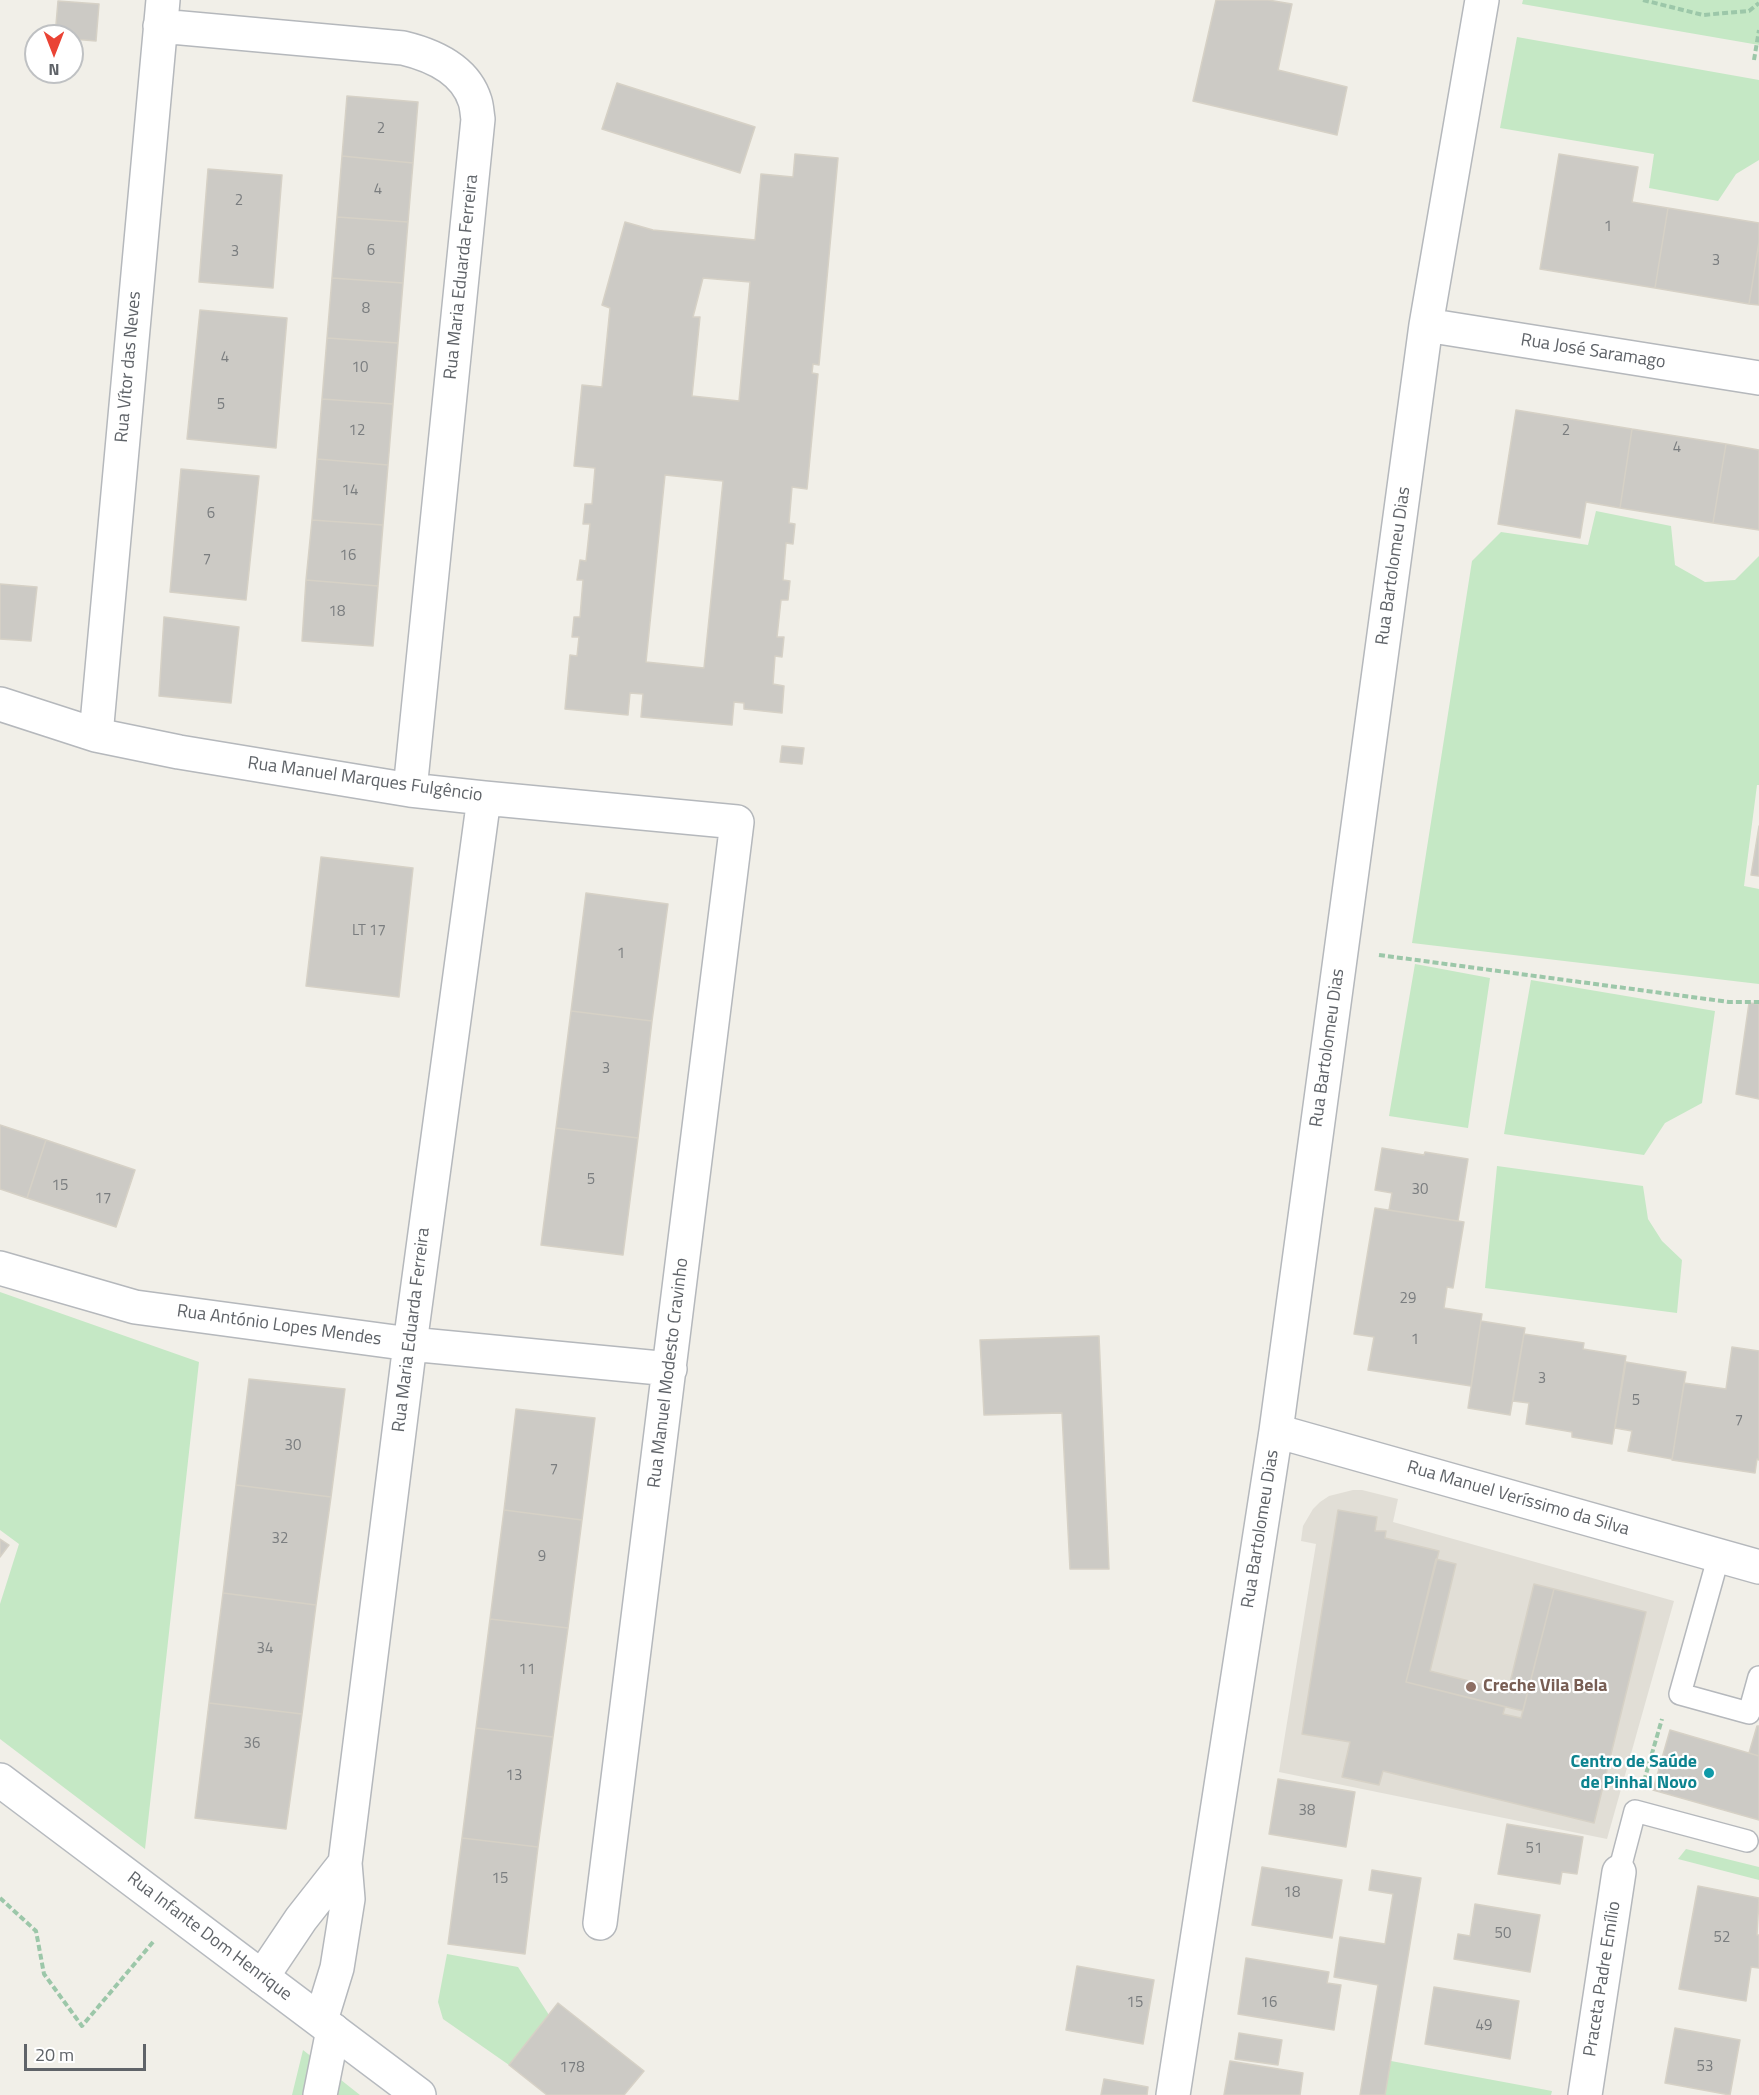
<!DOCTYPE html>
<html>
<head>
<meta charset="utf-8">
<style>
	body { margin:0 }
	#map { position:relative; width:1759px; height:2095px; overflow:hidden; background:#f1efe8; font-family:"Titillium Web",sans-serif }
	canvas { display:block }
	.north { position:absolute; left:24px; top:24px; width:60px; height:60px; box-sizing:border-box; background:#fff; border:2px solid #bfc1c3; border-radius:50%; rotate:180deg; font-size:16px; font-weight:700; line-height:24px; text-align:center; color:#5f6368 }
	.north::after { content:''; display:block; margin:auto; width:21px; height:27px; background:#ea4335; clip-path:polygon(50% 0,100% 100%,50% 72%,0 100%) }
	.scale { position:absolute; left:24px; top:2044px; width:122px; height:27px; box-sizing:border-box; border:3px solid #5f6368; border-top:0; padding-left:8px; font-size:18px; line-height:21px; white-space:nowrap; color:#5f6368; -webkit-text-stroke:4px #fff; paint-order:stroke }
</style>
</head>
<body>
<div id="map">
<canvas width="1759" height="2095"></canvas>
<div class="north">N</div>
<div class="scale">20 m</div>
</div>
<script>
const ctx = document.querySelector('canvas').getContext('2d');
ctx.lineJoin = 'round';
function fill(path, color) { ctx.fillStyle = color; ctx.fill(path, 'evenodd'); }
function trace(path, color, width, dash) { ctx.strokeStyle = color; ctx.lineWidth = width; ctx.lineCap = dash ? 'butt' : 'round'; ctx.setLineDash(dash || []); ctx.stroke(path); }
function write(font, color, halo, rows, align = 'center') {
  ctx.font = font + ' "Titillium Web",sans-serif'; ctx.lineWidth = 4.5; ctx.setLineDash([]); ctx.textBaseline = 'middle'; ctx.strokeStyle = halo; ctx.fillStyle = color; for (const [text, x, y, turn = 0] of rows) {
    ctx.save(); ctx.translate(x, y); ctx.rotate((+turn || 0) * Math.PI / 180); ctx.textAlign = isNaN(turn) ? turn : align; if (halo) ctx.strokeText(text, 0, 0); ctx.fillText(text, 0, 0); ctx.restore();
  }
}
fill(new Path2D(`
	M1353 1490H1362L1398 1499 1393 1522 1674 1601 1607 1839 1279 1772 1316 1544 1301 1541 1303 1526 1313 1509 1320 1502 1329 1496Z`), '#e1ded6');
fill(new Path2D(`
	M1523 0H1759V45L1522 4Z
	M1517 37 1759 80V160L1736 174 1718 201 1649 188 1654 154 1500 128Z
	M1596 511 1671 526 1675 565 1705 582 1735 580 1759 556V785H1757L1744 886 1759 889V984L1412 943 1472 561 1501 532 1588 545Z
	M1415 964 1490 978 1468 1128 1389 1116Z
	M1531 980 1715 1011 1702 1103 1665 1123 1644 1155 1504 1134Z
	M1497 1166 1643 1186 1648 1219 1662 1241 1682 1260 1677 1313 1485 1288Z
	M0 1292 199 1362 145 1849 0 1739V1604L19 1544 0 1530Z
	M1686 1849 1759 1867V1880L1678 1859Z
	M447 1954 518 1967 549 2015 509 2065 443 2019 438 2002Z
	M303 2050 360 2095H292Z
	M1391 2061 1552 2091 1551 2095H1383Z`), '#c5e8c5');
const building = new Path2D(`
	M1216 0H1268L1292 4 1278 70 1347 87 1337 135 1193 101Z
	M58 1 99 4 96 41 72 39V36H55Z
	M617 83 755 127 740 173 602 129Z
	M347 96 418 102 413 163 342 156Z
	M795 154 838 158 819 365 813 364 812 373 818 374 807 489 792 487 789 523 795 524 793 544 786 543 783 580 790 581 788 600H781L777 637H784L782 657 775 656 773 684 784 686 782 713 744 709V703L734 702 732 725 641 717 643 694 630 693 628 715 565 709 570 655 577 656 579 637H572L574 617H580L583 580H577L580 560 586 561 590 524H583L585 504H592L595 468 574 466 582 385 602 387 610 308 602 305 625 222 653 230 755 240 761 174 793 177ZM703 278 750 282 739 401 692 396 700 317H693ZM665 475 723 481 704 668 646 662Z
	M1559 154 1638 167 1632 202 1668 208 1655 288 1540 269Z
	M342 156 413 163 408 222 337 217Z
	M208 169 282 175 273 288 199 282Z
	M1668 208 1759 223V242L1749 304 1655 288Z
	M337 217 408 222 403 283 332 278Z
	M1759 242V305L1749 304Z
	M332 278 403 283 398 343 327 338Z
	M200 310 287 318 276 448 187 439Z
	M327 338 398 343 393 404 322 399Z
	M322 399 393 404 388 465 317 459Z
	M1516 410 1632 429 1620 508 1586 502 1580 538 1498 524Z
	M1632 429 1726 444 1713 523 1620 508Z
	M1726 444 1759 450V530L1713 523Z
	M317 459 388 465 383 525 312 520Z
	M181 469 259 476 246 600 170 592Z
	M312 520 383 525 378 586 306 580Z
	M306 580 378 586 373 646 302 641Z
	M0 584 37 587 31 641 0 639Z
	M164 617 239 627 231 703 159 696Z
	M782 746 804 748 802 764 780 762Z
	M1759 826V876L1751 875Z
	M321 857 413 868 399 997 306 986Z
	M586 893 668 904 652 1021 571 1011Z
	M1749 1003 1759 1004V1099L1736 1094Z
	M571 1011 652 1021 638 1138 556 1128Z
	M0 1125 46 1140 27 1198 0 1189Z
	M556 1128 638 1138 623 1255 541 1245Z
	M46 1140 135 1170 116 1227 27 1198Z
	M1382 1148 1424 1155 1425 1152 1468 1159 1458 1221 1389 1210 1392 1193 1375 1190Z
	M1375 1208 1464 1222 1453 1288 1447 1287 1444 1308 1482 1314 1471 1386 1368 1370 1374 1337 1354 1334Z
	M1481 1321 1525 1328 1510 1415 1468 1408Z
	M1524 1334 1584 1343 1583 1349 1626 1356 1612 1444 1572 1437V1432L1526 1424 1529 1403 1513 1401Z
	M1099 1336 1109 1569H1070L1062 1413 984 1415 980 1340Z
	M1732 1347 1759 1351V1460L1757 1459 1755 1473 1672 1460 1684 1383 1726 1389Z
	M1626 1362 1686 1372 1672 1459 1628 1451 1632 1431 1615 1428Z
	M249 1379 345 1389 331 1497 236 1485Z
	M516 1409 595 1418 582 1520 504 1510Z
	M236 1485 331 1497 316 1605 223 1593Z
	M504 1510 582 1520 568 1628 490 1619Z
	M1338 1510 1377 1517 1375 1531H1386L1385 1538 1439 1551 1406 1682 1505 1707 1503 1714 1521 1718 1554 1589 1646 1612 1594 1823 1383 1771 1379 1785 1342 1777 1350 1742 1302 1734Z
	M0 1539 9 1545 0 1557Z
	M1436 1559 1456 1564 1430 1671 1508 1691 1534 1584 1554 1589 1523 1711 1406 1682Z
	M223 1593 316 1605 302 1714 209 1703Z
	M490 1619 568 1628 553 1737 476 1728Z
	M209 1703 302 1714 286 1829 195 1818Z
	M1757 1726H1759V1756L1749 1753Z
	M476 1728 553 1737 538 1847 462 1838Z
	M1670 1730 1759 1756V1820L1653 1790Z
	M1278 1779 1355 1792 1346 1847 1269 1834Z
	M1507 1824 1583 1837 1577 1874 1562 1872 1560 1884 1498 1874Z
	M462 1838 538 1847 525 1954 448 1944Z
	M1262 1867 1342 1880 1332 1938 1252 1925Z
	M1372 1870 1421 1878 1385 2095H1360L1378 1985 1334 1977 1340 1937 1385 1944 1393 1894 1369 1890Z
	M1698 1886 1759 1898 1757 1935H1759V1968L1751 1967 1746 2001 1679 1989Z
	M1475 1904 1540 1915 1530 1972 1454 1959 1458 1934 1470 1936Z
	M1246 1958 1329 1972 1327 1983 1341 1985 1334 2030 1238 2014Z
	M1077 1966 1154 1980 1143 2044 1066 2030Z
	M1434 1987 1519 2001 1510 2059 1425 2044Z
	M558 2003 644 2071 624 2095H547L509 2065Z
	M1675 2028 1740 2040 1730 2095 1665 2083Z
	M1239 2033 1282 2040 1278 2065 1235 2059Z
	M1230 2061 1303 2073 1300 2095H1224Z
	M1104 2079 1148 2087 1147 2095H1101Z`);
fill(building, '#cccac5');
trace(building, '#d6d1c6', 1.5);
const lane = new Path2D(`
	M1719 1555 1680 1694 1749 1713 1759 1677
	M1619 1872 1635 1811 1747 1841`);
const street = new Path2D(`
	M160 26 403 48C432 55 465 69 475 101 477 107 477 114 478 119L410 790
	M1426 325 1759 378
	M0 704 96 735 179 752 355 781 410 790 484 798 737 822 600 1923
	M96 735 163 0
	M0 1268 135 1307 410 1344 670 1369
	M1276 1431 1759 1567
	M262 1977 301 1919 345 1863
	M321 2020 337 1968 348 1899 345 1863 410 1344 484 798
	M320 2095 333 2030
	M1173 2095 1276 1431 1426 325 1482 0
	M1585 2095 1619 1872`);
const secondary = new Path2D(`
	M0 1780 419 2095`);
trace(lane, '#b5b8bc', 24);
trace(street, '#b5b8bc', 36);
trace(secondary, '#b6babf', 36);
trace(new Path2D(`
	M1643 0 1703 15 1749 11 1759 3
	M1754 60 1759 30
	M1379 955 1729 1002H1759
	M1644 1781 1662 1719
	M0 1898 36 1931 44 1974 82 2026 153 1942`), '#9cc7a9', 4, [6, 3]);
trace(lane, '#fff', 21);
trace(street, '#fff', 33);
trace(secondary, '#fff', 33);
for (const [x, y, r, color] of [
	[1471,1687,6,"#8d6e63"],
	[1709,1773,6,"#0f9aa8"]
]) { const dot = new Path2D(); dot.arc(x, y, r, 0, 2 * Math.PI); ctx.fillStyle = color; ctx.fill(dot); trace(dot, '#fff', 2); }
write('15px', '#7a7d7f', null, [
	["2",381,129],
	["4",378,190],
	["2",239,201],
	["1",1608,227],
	["6",371,251],
	["3",235,252],
	["3",1716,261],
	["8",366,309],
	["4",225,358],
	["10",360,368],
	["5",221,405],
	["12",357,431],
	["2",1566,431],
	["4",1677,448],
	["14",350,491],
	["6",211,514],
	["16",348,556],
	["7",207,560],
	["18",337,612],
	["LT 17",369,931],
	["1",621,954],
	["3",606,1069],
	["5",591,1180],
	["15",60,1186],
	["30",1420,1190],
	["17",103,1199],
	["29",1408,1299],
	["1",1415,1340],
	["3",1542,1379],
	["5",1636,1401],
	["7",1739,1421],
	["30",293,1446],
	["7",554,1470],
	["32",280,1539],
	["9",542,1557],
	["34",265,1649],
	["11",527,1670],
	["36",252,1744],
	["13",514,1776],
	["38",1307,1811],
	["51",1534,1849],
	["15",500,1879],
	["18",1292,1893],
	["50",1503,1934],
	["52",1722,1938],
	["15",1135,2003],
	["16",1269,2003],
	["49",1484,2026],
	["53",1705,2067],
	["178",572,2068]
]);
write('18px', '#5f6368', '#fff', [
	["Rua Maria Eduarda Ferreira",462,277,-84],
	["Rua José Saramago",1593,352,9],
	["Rua Vítor das Neves",129,367,-85],
	["Rua Bartolomeu Dias",1394,566,-82],
	["Rua Manuel Marques Fulgêncio",365,780,8],
	["Rua Bartolomeu Dias",1328,1048,-82],
	["Rua António Lopes Mendes",279,1326,8],
	["Rua Maria Eduarda Ferreira",412,1330,-83],
	["Rua Manuel Modesto Cravinho",669,1373,-83],
	["Rua Manuel Veríssimo da Silva",1518,1499,16],
	["Rua Bartolomeu Dias",1261,1529,-81],
	["Rua Infante Dom Henrique",209,1937,37],
	["Praceta Padre Emílio",1603,1979,-81]
]);
write('bold 18px', '#785e54', '#fff', [
	["Creche Vila Bela",1483,1687]
], 'left');
write('bold 18px', '#0d838f', '#fff', [
	["Centro de Saúde",1697,1763],
	["de Pinhal Novo",1697,1784]
], 'right');
</script>
</body>
</html>
